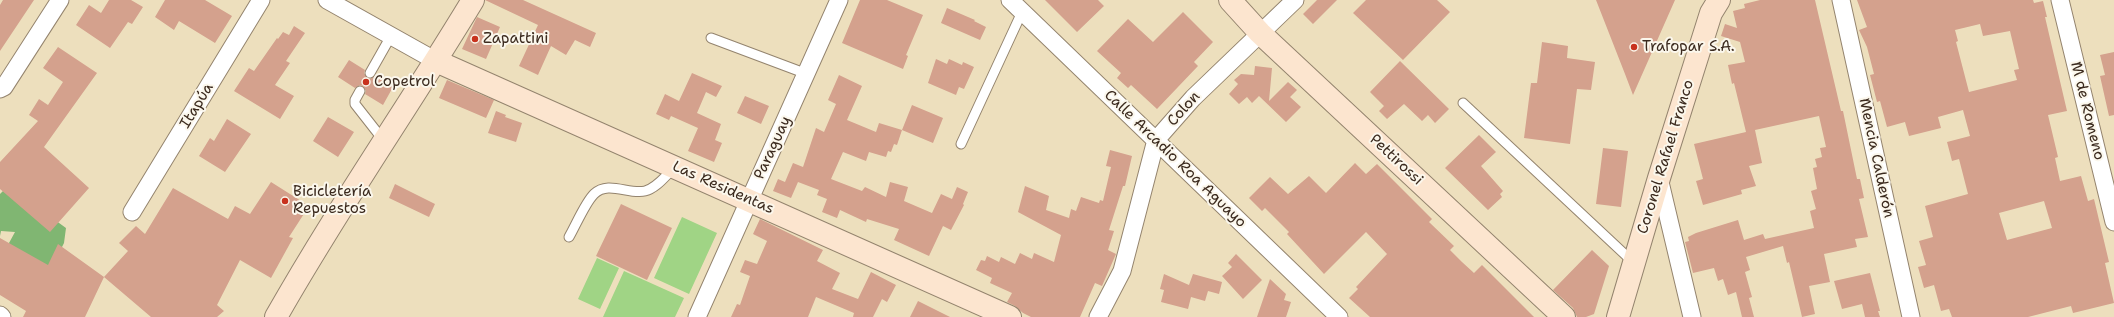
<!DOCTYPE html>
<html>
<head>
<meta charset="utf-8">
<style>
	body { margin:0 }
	canvas { display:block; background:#eddfbd }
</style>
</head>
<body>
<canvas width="2114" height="317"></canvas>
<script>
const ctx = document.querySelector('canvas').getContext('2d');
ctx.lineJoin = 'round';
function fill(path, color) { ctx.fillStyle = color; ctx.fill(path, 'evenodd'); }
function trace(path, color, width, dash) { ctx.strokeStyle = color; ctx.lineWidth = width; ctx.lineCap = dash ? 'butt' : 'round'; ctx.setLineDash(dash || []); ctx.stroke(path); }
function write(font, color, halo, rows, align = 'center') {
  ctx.font = font + ' "Shantell Sans",sans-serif'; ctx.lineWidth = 4; ctx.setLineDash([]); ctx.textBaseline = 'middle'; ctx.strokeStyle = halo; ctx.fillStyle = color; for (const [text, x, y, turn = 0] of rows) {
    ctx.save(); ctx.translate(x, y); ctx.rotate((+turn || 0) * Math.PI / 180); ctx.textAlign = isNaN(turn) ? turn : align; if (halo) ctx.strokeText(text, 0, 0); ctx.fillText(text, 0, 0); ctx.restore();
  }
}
fill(new Path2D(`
	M682 217 717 233 689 294 654 278Z
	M597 258 619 268 600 309 578 299Z
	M624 271 684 298 675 317H603Z`), '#a0d485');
fill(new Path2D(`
	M8 186 66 228 64 243 50 271 12 253 9 243 15 232 1 231 0 236V194Z`), '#80b672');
fill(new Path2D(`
	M3 0H34L0 51V5Z
	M109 0H131L143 7 132 24 128 22 110 48 76 25 89 5 101 13Z
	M165 0H205L232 16 215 43 179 21 174 30 155 17Z
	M485 0H523L596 33 590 47 575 40 566 55 551 46 538 75 519 66 538 25Z
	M860 0H887L923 15 906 55 908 56 903 69 842 43Z
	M1045 0H1098L1104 6 1077 32Z
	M1317 0H1337L1313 24 1303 14Z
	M1366 0H1437L1450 12 1403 60 1353 13Z
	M1596 0H1675L1633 95 1625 74Z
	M1760 0H1815L1841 111H1843L1857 179H1860L1864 198 1859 199 1868 237 1855 239 1857 247 1824 254 1830 282 1809 286 1815 314 1802 317 1789 262 1787 263 1783 246 1746 257 1750 270 1745 272 1752 297 1749 298 1754 317H1742L1736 292 1728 295 1723 279 1718 281 1714 268 1693 273 1685 242 1689 241 1688 237 1696 233 1738 220 1744 240 1763 234 1765 239 1814 228 1810 211 1816 209 1811 191 1817 189 1813 168 1817 167 1815 159 1822 157 1820 148 1826 147 1819 116 1755 130 1762 163 1749 166 1756 186 1741 190 1742 194 1703 205 1696 181 1703 179 1694 144 1746 132 1734 83 1732 84 1728 65 1745 62 1740 42 1721 36 1725 24 1737 28 1733 11 1745 8 1744 4Z
	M1857 0H2033L2034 3 2043 1 2047 17H2045L2067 111 2048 115 2058 157 2055 158 2060 181 2081 176 2088 201 2094 199 2109 262 2105 263 2114 303 2073 313 2071 306 2028 317H1952L1949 309 1941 311 1934 285 1924 288 1918 267 1926 265 1919 241 1933 237 1925 206 1968 194 1959 159 1952 161 1947 142 1970 136 1963 110 1938 117 1941 128 1909 136 1905 122 1887 127 1880 101 1877 102 1870 75 1874 74 1867 47 1859 30 1867 27ZM1980 24 1983 36 2010 31 2019 69 2014 70 2017 80 1969 92 1956 42 1958 41 1955 30ZM2044 201 2052 228 2007 240 1999 213Z
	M947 8 975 20 974 21 986 27 980 40 941 23Z
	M1183 12 1213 42 1194 62 1198 66 1157 109 1131 85 1128 88 1117 78 1121 73 1097 51 1128 19 1153 42Z
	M477 17 500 27 486 59 462 49Z
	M294 26 305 33 286 61 290 63 275 85 294 96 280 119 234 91 249 68 254 71 277 38 278 39 283 32 289 35Z
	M1542 42 1568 46 1567 58 1595 62 1591 90 1577 89 1570 144 1524 138 1531 83H1537Z
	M58 47 97 73 44 147 89 188 50 232 0 189V162L38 121 29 115 39 99 48 105 63 82 43 68Z
	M2114 52V115L2109 116 2100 76 2105 75 2100 55Z
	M936 59 947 64 949 59 962 65 963 62 974 67 964 89 959 87 956 95 928 83Z
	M349 60 365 70 364 73 367 78 370 79 375 76 393 87 383 105 365 94 366 91 363 86 360 85 355 88 338 77Z
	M1400 61 1449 109 1435 123 1428 115 1422 121 1404 104 1387 119 1379 111 1384 106 1370 92Z
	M1255 66 1272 68 1269 101 1288 82 1297 90 1290 97 1301 107 1286 122 1259 96 1252 103 1247 97 1239 104 1229 94 1238 84 1234 80 1241 74 1254 75Z
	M692 73 722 86 716 97 706 92 697 113 721 124 715 140 722 143 714 162 688 151 698 128 671 116 669 120 656 114 665 94 679 101Z
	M839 75 862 86 847 120 876 132 879 123 902 130 897 145 894 144 891 152 888 151 886 157 869 152 866 161 843 152 831 179 862 191 865 187 886 197 890 182 908 187 904 201 932 213 941 194 952 199 957 187 968 192 963 204 964 205 951 230 943 226 929 256 894 240 899 229 867 219 866 222 840 210 837 218 822 212 827 199 817 195 819 190 798 182 791 198 773 191 778 179 785 182 793 163 803 167 816 128 824 132 836 104 828 100Z
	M447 80 494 100 486 118 439 98Z
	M745 96 769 106 761 124 737 113Z
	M912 105 943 118 933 143 902 130Z
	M496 111 506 115 505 117 522 123 516 142 488 133Z
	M328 117 354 132 338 157 313 141Z
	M227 119 251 134 225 172 199 156 210 138 214 141Z
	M1479 135 1496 152 1481 166 1503 191 1500 194 1502 197 1488 210 1445 168Z
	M1603 148 1628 151 1621 207 1596 204Z
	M1110 150 1132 156 1125 186H1123L1109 230 1114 231 1108 250 1116 254 1102 286 1095 283 1080 317H1031L1023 313 1015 306 1007 302 1012 293 990 283 992 278 976 270 981 260 985 261 987 256 999 262 1001 257 1015 264 1020 253 1032 259 1034 253 1054 262 1061 235 1018 212 1025 186 1049 196 1046 210 1069 218 1071 209 1076 211 1081 197 1099 203 1100 200 1103 201 1111 167 1106 166Z
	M1355 163 1366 174 1377 164 1432 219 1429 222 1454 246 1450 250 1462 262 1474 273 1482 265 1534 317H1370L1349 298 1358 289 1356 287 1387 254 1366 232 1324 274 1287 234 1289 232 1265 208 1262 211 1249 198 1270 177 1288 194 1309 176 1326 193Z
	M271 182 309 206 289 237 293 238 271 278 240 260 217 305 224 311 217 317H151L104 277 128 251 119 243 136 226 145 234 173 188 228 219 235 206 250 214Z
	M395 184 435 204 429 217 389 198Z
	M621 204 672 228 647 280 596 256Z
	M760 219 823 250 817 261 840 273 832 289 858 299 871 272 896 285 887 302 882 299 873 317H853L854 313 816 297 808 317H731L737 304 740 305 750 276 740 272 745 260 757 264 767 241 753 234Z
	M0 238 48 265 58 244 104 277 85 317H23L26 311 0 295Z
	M1592 250 1609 266 1594 314 1586 317H1577L1573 308 1553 290Z
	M1236 254 1262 280 1243 299 1222 276 1232 267 1228 263Z
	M1870 273 1880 311H1878L1880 317H1865L1862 304 1842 309 1834 281Z
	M1164 274 1189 285 1193 274 1222 282 1219 294 1208 291 1205 301 1191 297 1188 309 1161 302 1164 290 1160 289Z
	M1270 279 1286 294 1284 300 1291 302 1286 317H1257Z
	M918 301 950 317H910Z`), '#d4a18d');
const lane = new Path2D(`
	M711 38 807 74
	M370 73 391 36
	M360 91 355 100V104L384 141
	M1463 103 1633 262
	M961 144 1022 12
	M569 237C576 225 585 203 594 194 608 180 629 195 645 191 657 188 666 175 674 168`);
const street = new Path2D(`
	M327 0 436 61
	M1010 0 1339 317
	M1841 0 1911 317
	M2060 0 2114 222
	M0 89 4 87 60 0
	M1659 178 1692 317
	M132 212 261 0
	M0 315 2 317
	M697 317 839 0
	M1098 317 1122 271 1156 140 1193 98 1295 0`);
const secondary = new Path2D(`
	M1230 0 1260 33 1564 317
	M436 61 1010 317
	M276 317C337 209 409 106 473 0
	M1618 317 1659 178 1711 13 1719 0`);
trace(lane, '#94846e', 11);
trace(street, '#94846e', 19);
trace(secondary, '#94846e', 24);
trace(lane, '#fff', 9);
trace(street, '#fff', 17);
trace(secondary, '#fce5cf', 22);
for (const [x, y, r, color] of [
	[475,39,4,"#c8321e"],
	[1634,47,4,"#c8321e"],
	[366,82,4,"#c8321e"],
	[285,201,4,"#c8321e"]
]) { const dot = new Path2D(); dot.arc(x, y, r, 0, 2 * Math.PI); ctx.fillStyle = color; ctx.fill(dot); trace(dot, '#fbf7ec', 1.5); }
write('15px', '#3b2a1e', '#fbf7ec', [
	["Zapattini",483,39],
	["Trafopar S.A.",1642,47],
	["Copetrol",374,82],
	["Bicicletería",293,192],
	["Repuestos",293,209]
], 'left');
write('15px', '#3b2a1e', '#fbf7ec', [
	["Itapúa",197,106,-59],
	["Colon",1184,109,-48],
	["M de Romeno",2087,111,76],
	["Paraguay",773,148,-65],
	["Coronel Rafael Franco",1666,157,-73],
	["Mencia Calderón",1876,158,78],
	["Calle Arcadio Roa Aguayo",1175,159,44],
	["Pettirossi",1396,160,43],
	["Las Residentas",723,188,24]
]);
</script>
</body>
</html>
